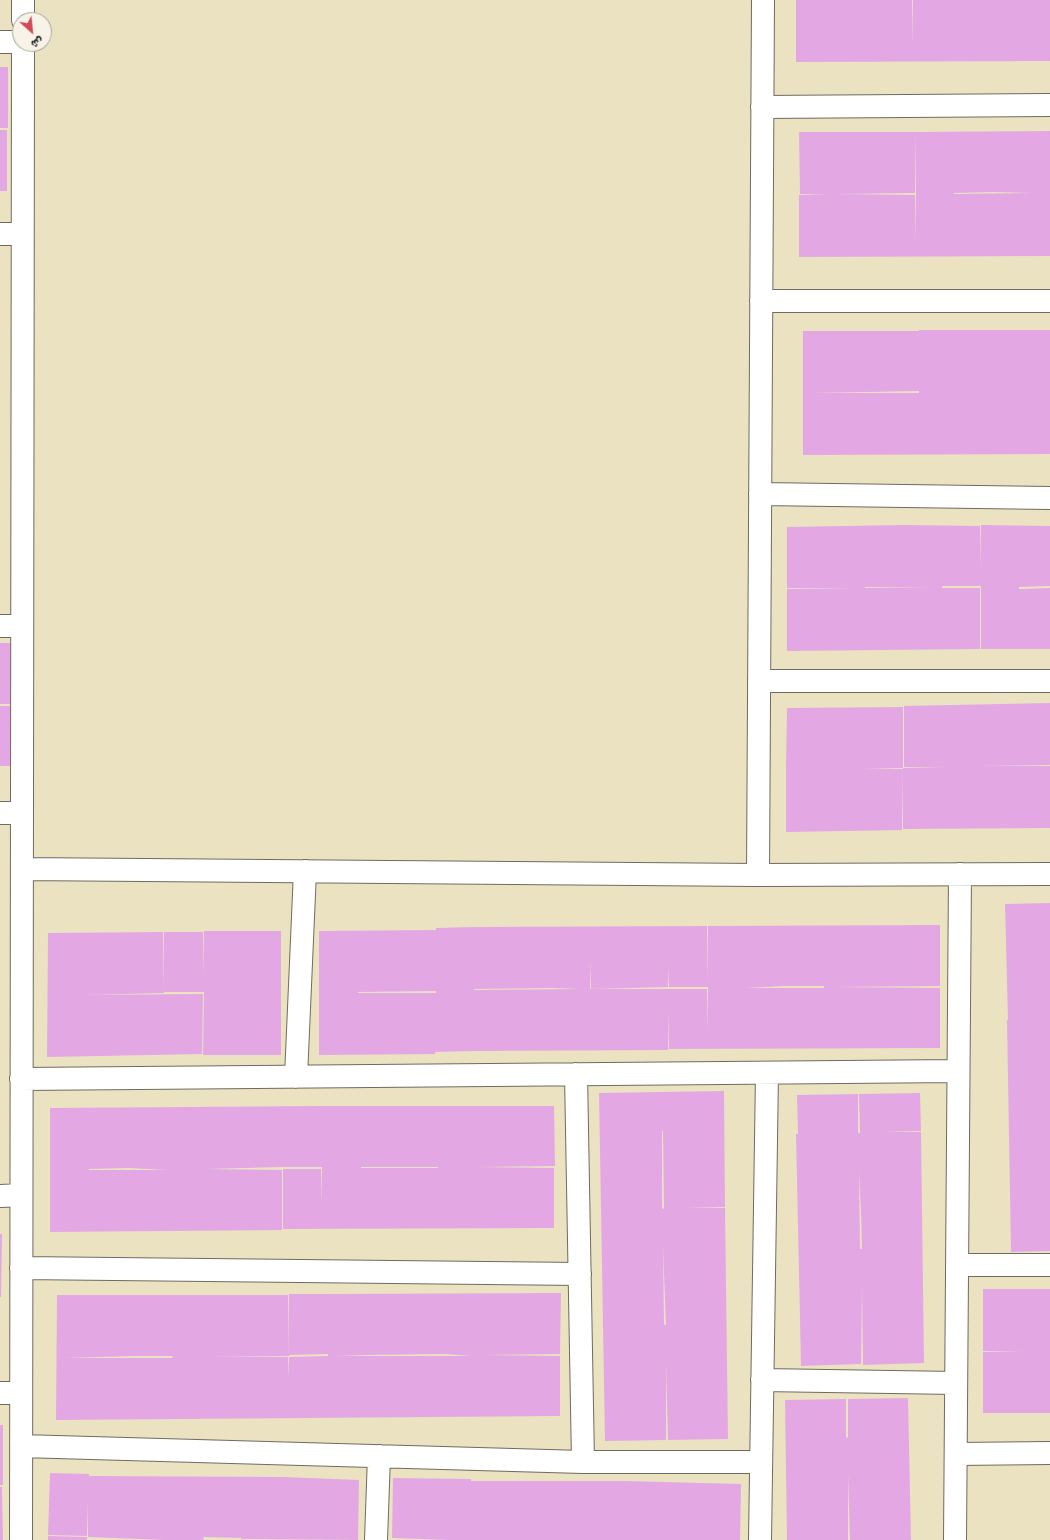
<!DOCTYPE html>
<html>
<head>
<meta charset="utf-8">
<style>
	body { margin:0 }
	#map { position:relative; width:1050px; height:1540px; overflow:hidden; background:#ebe2c2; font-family:"Comic Neue","Playpen Sans Arabic",sans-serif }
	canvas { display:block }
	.north { position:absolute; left:12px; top:12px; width:40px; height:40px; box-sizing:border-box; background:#f7f3e8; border:1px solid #a5a39c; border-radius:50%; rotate:153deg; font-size:11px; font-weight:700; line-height:16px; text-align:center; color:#2b2b2b }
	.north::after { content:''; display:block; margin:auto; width:14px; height:18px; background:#d1495b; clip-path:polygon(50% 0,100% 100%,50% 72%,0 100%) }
</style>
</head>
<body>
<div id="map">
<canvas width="1050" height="1540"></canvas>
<div class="north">ش</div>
</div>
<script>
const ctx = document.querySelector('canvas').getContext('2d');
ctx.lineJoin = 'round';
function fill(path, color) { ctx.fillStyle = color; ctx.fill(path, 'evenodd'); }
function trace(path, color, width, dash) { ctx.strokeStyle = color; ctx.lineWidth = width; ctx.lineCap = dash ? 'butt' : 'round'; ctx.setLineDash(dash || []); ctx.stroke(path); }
fill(new Path2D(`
	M796 0H912L913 45V0H1050V61L796 62Z
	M0 67H8V128H0Z
	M0 130H7V191H0Z
	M1050 131V256L799 257V195H828L800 194 799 132H916L915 193 838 194 915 195 916 242V132ZM994 192 1033 193 954 194V193Z
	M919 330H1050V392H929H1050V454L803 455V331H919V375ZM919 391V438V393H812Z
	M904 525 980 526V570L981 525 1050 526V586L1019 587V589L1050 588V649H981V586H942V588H980V649L787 651V589H855L787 588V527ZM865 587H932L865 588Z
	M0 643H17V704H0Z
	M1050 703V765L981 766H1050V828L903 829V768H943L904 767V706Z
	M0 706H17V766H0Z
	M903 707V768H864L903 769 902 830 786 832V770H826H786L787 708Z
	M1050 903V1251L1011 1252 1007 1020H1020H1008L1005 904Z
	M940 925V986L833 987 940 988V1048L669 1049 668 1011V1050L474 1051 435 1052V1054L319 1055V931L436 930V928L474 927 707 926 708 985V926ZM590 961 591 989 668 987V966L669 987H708V1033L707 989H590ZM785 986H824V988H746ZM552 988 581 989 474 990V989ZM436 991V993H358V992Z
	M204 931H281V993H230H281V1055H203L204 992H164V932H203L204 976Z
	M163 932 164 993 86 995 203 994 202 1054 47 1057 48 933Z
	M724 1091 725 1207 686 1208H725L728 1439 668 1440 666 1363V1440L605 1441 599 1093ZM662 1131H663L664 1209 662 1208ZM663 1247 666 1325H664V1324Z
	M920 1093 921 1131 882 1132H921L924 1363 863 1365 862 1287 861 1364 801 1366 796 1134H810H798L797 1095 858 1094V1133H860L859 1094ZM859 1171 861 1211 862 1249H860Z
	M322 1106H554L555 1166 477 1167 554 1168V1228L283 1229V1169H321L322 1205V1167H283L205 1169 282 1170V1230L50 1232V1108L322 1106V1151ZM361 1167H438V1168H361ZM128 1168 167 1170H89V1169Z
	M0 1234H2L1 1297H0Z
	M983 1289H1050V1413H983V1352L1022 1351H983Z
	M561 1293 560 1354 483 1355 560 1356V1416L56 1420 57 1295H288L289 1356 211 1357H288L289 1378V1357L328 1356V1401V1354L289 1355V1294H328V1338V1294ZM444 1354 473 1356H338L367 1355ZM134 1356H173L172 1358H66Z
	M908 1398 911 1540H850L848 1475V1540H787L785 1400 846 1399V1437L848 1438V1399Z
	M0 1425H3V1485H0Z
	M50 1473 89 1474V1476L283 1477 359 1480 358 1540 243 1539 241 1540 242 1538 203 1537 204 1540H165L88 1537V1500L87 1536 48 1535Z
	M393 1478 471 1479V1481H625L741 1484 740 1540H448L392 1538Z
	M0 1487H2L3 1540H0Z
	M48 1536 87 1537V1540H48Z`), '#e3a8e3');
const minor = new Path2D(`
	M23 20V0
	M0 42H20
	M762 107 1050 105
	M0 234H22
	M761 301H1050
	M760 494 1050 498
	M0 626H22
	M759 681H1050
	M0 813H22
	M22 869 758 875 1050 874
	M758 875 763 0
	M296 1077 305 871
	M21 1079 958 1071
	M0 1196 21 1195
	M957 1265H1050
	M21 1268 580 1274
	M762 1380 956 1383
	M0 1393H21
	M21 1446 583 1462 576 1074
	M956 1454 1050 1453
	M583 1462H761
	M21 1540 23 44
	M376 1540 379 1456
	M760 1540 767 1073
	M955 1540 960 874`);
trace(minor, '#6e6b60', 24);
trace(minor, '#fff', 22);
</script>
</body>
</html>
